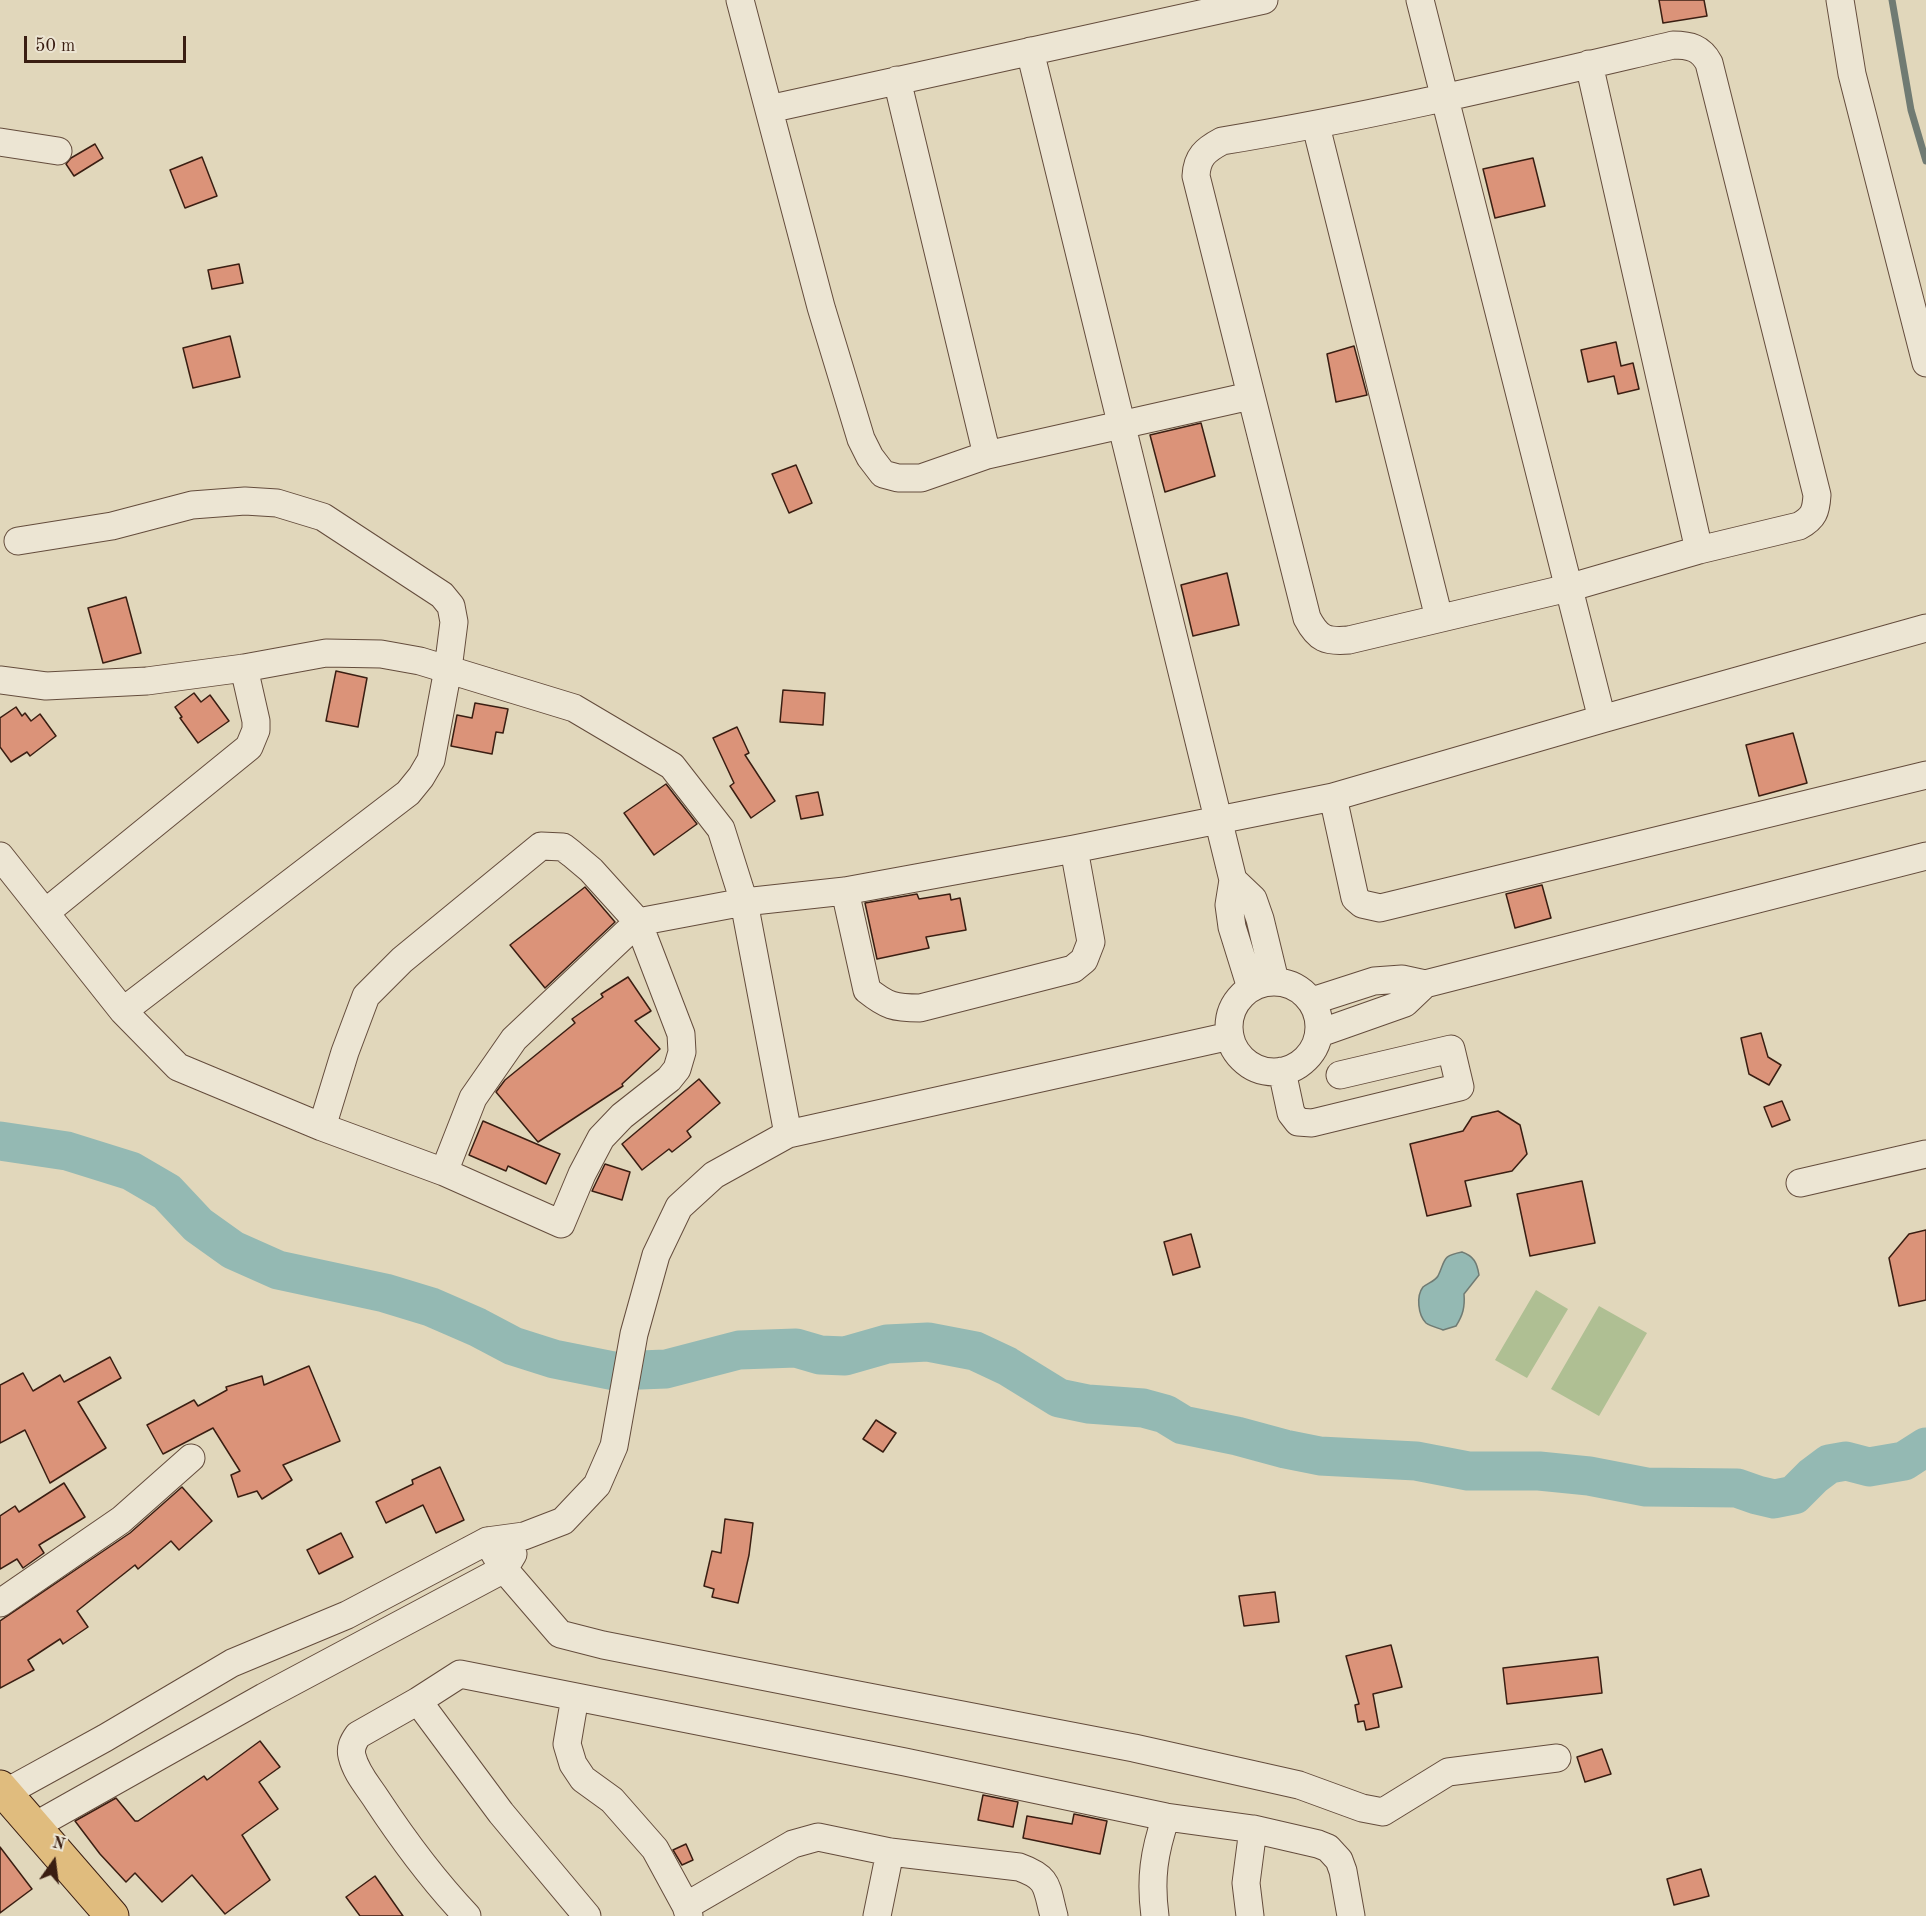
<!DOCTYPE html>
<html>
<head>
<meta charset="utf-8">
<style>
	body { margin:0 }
	#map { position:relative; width:1926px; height:1916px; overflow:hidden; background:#e1d7bb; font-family:"Old Standard TT",serif }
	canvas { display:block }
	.north { position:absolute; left:24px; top:1832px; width:60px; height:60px; -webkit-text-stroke:4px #ece5d3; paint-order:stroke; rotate:14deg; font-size:16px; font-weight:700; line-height:24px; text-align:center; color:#3a1e12 }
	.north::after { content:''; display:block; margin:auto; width:21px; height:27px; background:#3a1e12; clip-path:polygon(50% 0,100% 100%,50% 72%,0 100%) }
	.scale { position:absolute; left:24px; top:36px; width:162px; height:27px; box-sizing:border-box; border:3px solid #3a1e12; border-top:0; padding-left:8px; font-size:18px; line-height:21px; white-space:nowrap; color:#3a1e12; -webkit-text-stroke:4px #ece5d3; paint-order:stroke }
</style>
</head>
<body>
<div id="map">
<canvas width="1926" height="1916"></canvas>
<div class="north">N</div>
<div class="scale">50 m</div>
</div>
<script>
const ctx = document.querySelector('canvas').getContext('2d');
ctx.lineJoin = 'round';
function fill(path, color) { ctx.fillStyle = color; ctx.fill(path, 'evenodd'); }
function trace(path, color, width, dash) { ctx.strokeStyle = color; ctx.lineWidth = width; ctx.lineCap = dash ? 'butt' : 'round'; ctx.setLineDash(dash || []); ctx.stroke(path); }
fill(new Path2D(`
	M1536 1290 1568 1309 1527 1378 1495 1360Z
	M1599 1306 1647 1333 1599 1416 1551 1389Z`), '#afbf93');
const water = new Path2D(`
	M1462 1252C1474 1256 1477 1263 1479 1275L1464 1294C1465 1307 1463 1315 1456 1326L1443 1330C1438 1328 1430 1326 1426 1323 1418 1315 1416 1296 1423 1287 1428 1283 1435 1281 1438 1276 1446 1260 1441 1256 1462 1252Z`);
fill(water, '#94b9b3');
trace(water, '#707b73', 1.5);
trace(new Path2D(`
	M1892 0 1911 110 1926 161`), '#707b73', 7);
trace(new Path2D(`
	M0 1141 67 1151 131 1171 167 1192 198 1225 233 1250 278 1270 385 1293 431 1307 477 1327 513 1346 554 1359 614 1371 666 1369 739 1350 796 1348 820 1355 845 1356 887 1344 928 1342 975 1351 1007 1366 1059 1398 1088 1404 1143 1408 1165 1414 1183 1425 1237 1436 1285 1449 1320 1456 1416 1461 1468 1471H1539L1589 1476 1646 1487 1737 1488 1757 1495 1774 1499 1794 1495 1813 1476 1829 1464 1846 1461 1869 1467 1904 1461 1926 1447`), '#94b9b3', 39);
const building = new Path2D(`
	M1659 0H1704L1707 16 1663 23Z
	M95 144 103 158 74 176 66 164 71 158Z
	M202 157 217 196 185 208 170 170Z
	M1533 158 1545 206 1495 218 1483 169Z
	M239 264 243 283 212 289 208 270Z
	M230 336 240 377 193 388 183 348Z
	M1616 342 1621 366 1633 363 1639 389 1618 394 1614 376 1588 382 1581 350Z
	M1354 346 1367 395 1336 402 1327 354Z
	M1201 423 1215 476 1165 492 1150 435Z
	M796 465 812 503 789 513 772 474Z
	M1227 573 1239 625 1193 636 1181 585Z
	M126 597 141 653 103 663 88 608Z
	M336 671 367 678 358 727 326 721Z
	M783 690 825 693 823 725 780 722Z
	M194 693 201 702 210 695 229 721 198 743 180 718 182 717 175 707Z
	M475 703 508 709 503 733 496 732 492 754 451 746 457 715 472 718Z
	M16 707 22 716 25 713 31 721 40 714 56 736 30 756 27 752 11 762 0 747V718Z
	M737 727 749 753 745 755 775 801 751 818 730 786 734 783 713 738Z
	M1793 733 1807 783 1759 796 1746 745Z
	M666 784 697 824 654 855 624 813Z
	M818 792 823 815 801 819 796 796Z
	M1542 885 1551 918 1515 928 1506 894Z
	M585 887 615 922 545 988 510 945Z
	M917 894 919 899 950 894 951 900 960 898 966 930 926 937 929 948 877 959 865 903Z
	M628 977 651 1011 635 1021 660 1049 622 1084 623 1086 538 1142 496 1092 505 1080 575 1023 572 1019 603 997 601 994Z
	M1761 1033 1768 1057 1781 1065 1769 1085 1749 1074 1741 1038Z
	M699 1079 720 1103 687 1131 691 1137 672 1152 669 1149 642 1170 622 1144Z
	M1782 1101 1790 1120 1772 1127 1764 1107Z
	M1498 1111 1520 1125 1527 1154 1512 1171 1465 1181 1471 1206 1427 1216 1410 1144 1463 1131 1472 1117Z
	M483 1121 560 1154 546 1184 508 1166 506 1171 469 1155Z
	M605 1164 630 1172 622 1200 592 1191Z
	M1582 1181 1595 1243 1530 1256 1517 1194Z
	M1926 1230V1300L1899 1306 1889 1258 1909 1234Z
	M1191 1234 1200 1267 1173 1275 1164 1242Z
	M110 1357 121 1378 78 1402 106 1448 50 1483 25 1430 0 1443V1385L23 1373 33 1391 60 1375 64 1382Z
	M309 1366 340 1441 283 1465 292 1480 262 1499 257 1491 238 1497 231 1475 240 1471 213 1428 163 1454 147 1425 194 1400 198 1406 227 1390 226 1387 262 1376 264 1385Z
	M876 1420 896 1433 883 1452 863 1439Z
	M440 1467 464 1520 436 1533 423 1505 386 1523 376 1502 413 1484 412 1480Z
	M64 1483 85 1517 39 1545 44 1553 23 1568 17 1559 0 1569V1516L15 1506 19 1512Z
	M182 1487 212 1521 179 1550 171 1541 138 1569 135 1565 77 1611 88 1627 63 1644 60 1639 28 1660 34 1670 0 1688V1621L130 1533Z
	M725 1519 753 1523 749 1555 738 1603 712 1597 714 1589 704 1586 712 1551 721 1553Z
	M341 1533 353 1557 319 1574 307 1550Z
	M1275 1592 1279 1622 1244 1626 1239 1596Z
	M1391 1645 1402 1687 1373 1694 1379 1727 1366 1730 1364 1721 1358 1722 1355 1705 1359 1704 1346 1656Z
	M1598 1657 1602 1693 1507 1704 1503 1668Z
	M260 1741 280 1767 259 1782 278 1809 242 1835 270 1880 225 1914 192 1875 162 1902 135 1873 126 1882 100 1854 75 1821 116 1798 135 1821H138L204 1776 207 1780Z
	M1602 1749 1611 1774 1585 1782 1577 1757Z
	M983 1795 1018 1802 1013 1827 978 1820Z
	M1074 1814 1107 1821 1100 1854 1023 1838 1027 1816 1072 1824Z
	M686 1844 693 1860 682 1865 673 1850Z
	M0 1847 32 1889 0 1913Z
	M1701 1869 1709 1896 1674 1905 1667 1879Z
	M375 1876 403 1916H360L346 1897Z`);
fill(building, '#db9379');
trace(building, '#3a1e12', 1.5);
const minor = new Path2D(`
	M740 0 821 307 861 439 870 457 883 474 898 478H921L987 455 1250 396
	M1420 0 1602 719
	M1840 0 1852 74 1926 363
	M1673 45C1690 45 1701 48 1709 63L1817 495C1816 511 1814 518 1799 526L1699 550 1568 588 1349 640C1326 642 1318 639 1307 618L1196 176C1197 157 1205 150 1222 141 1374 116 1523 80 1673 45Z
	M1030 51 1233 880 1229 905 1232 927 1251 988
	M1589 64 1699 550
	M897 80 987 455
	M769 109 1264 0
	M1316 126 1439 618
	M0 142 58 151
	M18 541 112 526 192 505 245 501 277 503 323 517 442 595 451 606 454 622 448 669 431 760 421 777 408 793 123 1011
	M0 680 46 686 147 681 244 668 326 653 381 654 420 661 574 708 672 766 721 829 744 902 788 1134
	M1333 797 1355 898 1362 904 1380 908 1926 775
	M0 856 123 1011 178 1067 322 1127 444 1172 561 1224 582 1174 601 1138 622 1116 669 1079 677 1069 682 1052 681 1034 638 922 591 870 572 854 563 847 541 846 402 960 366 996 345 1052 322 1127
	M1233 880 1253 899 1260 919 1275 981
	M845 891 867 990C887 1006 894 1008 920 1008L1073 969 1084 960 1091 942 1074 849
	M46 912 249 747 256 730V721L244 668
	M1229 1027a45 45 0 1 1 90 0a45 45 0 1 1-90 0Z
	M1312 1001 1374 981 1402 979 1425 984 1926 856
	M1320 1033 1405 1003 1425 984
	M1282 1071 1291 1113 1298 1122 1312 1123 1460 1087 1451 1049 1340 1075
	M444 1172 473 1098 514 1039 638 922 744 902 845 891 1074 849 1333 797 1602 719 1926 628
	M1800 1183 1926 1154
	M487 1541 504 1569 560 1634 603 1645 853 1694 1134 1748 1299 1785 1362 1808 1383 1812 1448 1772 1557 1758
	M0 1603 121 1520 191 1458
	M575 1697 567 1744 573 1764 583 1779 612 1800 655 1849 686 1906 689 1916
	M418 1701 501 1813 587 1916
	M5 1793 105 1738 232 1663 347 1615 487 1541 524 1536 563 1521 597 1485 614 1446 634 1334 656 1255 679 1207 714 1175 788 1134 1230 1036
	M33 1827 264 1697 504 1569 513 1554
	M686 1906 793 1844 818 1837 890 1852 1019 1867C1050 1878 1046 1887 1054 1916
	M467 1916C433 1880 404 1841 377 1800 368 1786 356 1773 352 1756 350 1748 353 1742 358 1735L418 1701 460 1674 905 1762 1166 1817 1253 1829 1318 1844 1328 1848 1339 1860 1343 1871 1351 1916
	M877 1916 890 1852
	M1155 1916C1150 1879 1154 1852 1166 1817
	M1250 1916 1246 1883 1253 1829`);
const major = new Path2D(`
	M0 1787 112 1916`);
trace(minor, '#644c3c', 29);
trace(major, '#3a1e12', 35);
trace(minor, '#ece5d3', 27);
trace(major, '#e0bc7e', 33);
</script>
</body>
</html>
